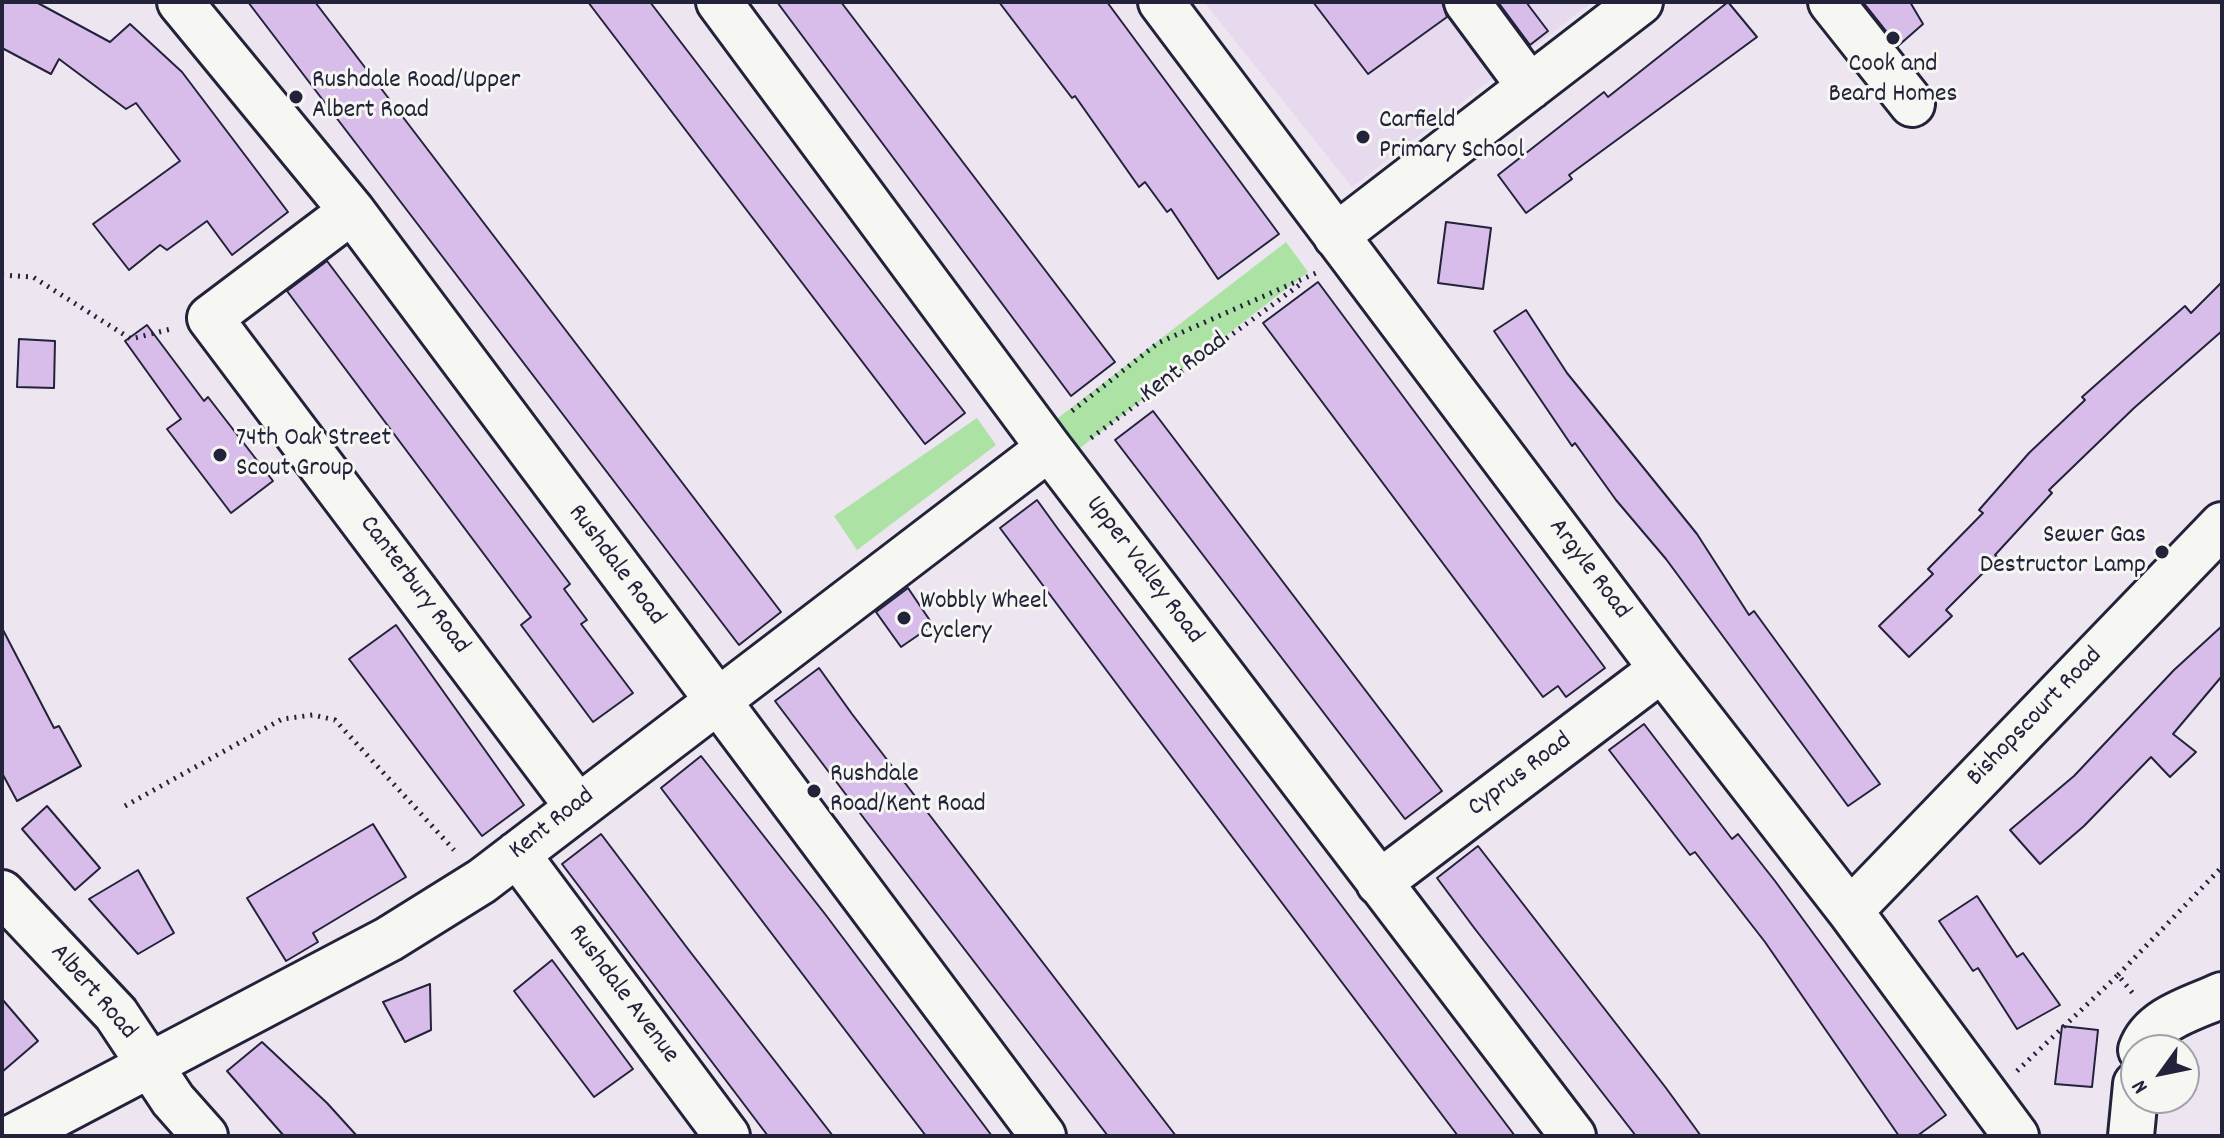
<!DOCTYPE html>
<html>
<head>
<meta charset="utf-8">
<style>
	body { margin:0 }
	#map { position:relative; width:2224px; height:1138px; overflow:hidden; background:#ede5f0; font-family:Dekko,sans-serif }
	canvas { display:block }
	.frame { position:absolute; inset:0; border:4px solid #22223b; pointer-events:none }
	.north { position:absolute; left:2120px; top:1034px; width:80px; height:80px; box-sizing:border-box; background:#f6f6f2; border:2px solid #a1a1a9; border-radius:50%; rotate:237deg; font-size:22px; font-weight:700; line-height:32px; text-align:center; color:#22223b }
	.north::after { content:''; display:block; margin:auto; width:28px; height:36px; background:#22223b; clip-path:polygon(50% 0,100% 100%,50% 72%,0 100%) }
</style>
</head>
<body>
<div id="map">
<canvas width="2224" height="1138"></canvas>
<div class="frame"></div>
<div class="north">N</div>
</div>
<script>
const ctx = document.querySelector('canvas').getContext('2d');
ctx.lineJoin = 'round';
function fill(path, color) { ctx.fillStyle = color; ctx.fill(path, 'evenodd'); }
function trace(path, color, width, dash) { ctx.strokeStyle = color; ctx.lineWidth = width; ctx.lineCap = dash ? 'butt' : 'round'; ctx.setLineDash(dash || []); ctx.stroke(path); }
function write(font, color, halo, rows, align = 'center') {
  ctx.font = font + ' Dekko,sans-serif'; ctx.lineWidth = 6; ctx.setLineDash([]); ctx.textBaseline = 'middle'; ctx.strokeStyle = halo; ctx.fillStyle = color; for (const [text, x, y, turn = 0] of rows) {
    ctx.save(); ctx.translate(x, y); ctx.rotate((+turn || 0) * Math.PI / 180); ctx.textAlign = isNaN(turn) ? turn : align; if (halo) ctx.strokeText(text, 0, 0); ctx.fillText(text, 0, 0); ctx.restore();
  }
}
fill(new Path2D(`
	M1204 2H1592L1352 187Z`), '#e7d9ee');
fill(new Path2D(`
	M1286 242 1308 272 1067 458 1045 428Z
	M977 418 996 445 857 550 834 516Z`), '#ade2a5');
const building = new Path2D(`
	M2 2H36L110 42 130 24 182 72 288 212 232 255 207 221 167 250 160 245 129 270 93 224 180 161 136 103 126 109 59 59 51 74 2 48Z
	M248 2H315L781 612 739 645Z
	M588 2H650L965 413 925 444Z
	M777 2H841L1115 362 1071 396Z
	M999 2H1107L1279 234 1218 279 1171 209 1167 212 1145 182 1139 187 1075 96 1072 98Z
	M1313 2H1442L1447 17 1368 74Z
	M1498 2H1526L1548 31 1530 45Z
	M1728 2 1757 37 1569 175 1572 179 1526 213 1498 175 1604 92 1608 97Z
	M1863 2H1910L1923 24 1898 46Z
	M1446 222 1491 228 1483 289 1438 283Z
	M327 261 570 584 564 589 587 620 581 624 633 693 593 722 521 625 531 617 287 291Z
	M1318 282 1605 668 1566 697 1558 686 1543 697 1263 323Z
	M2222 282V331L2134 408 2049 490 2052 493 1995 555 1998 558 1946 610 1952 616 1909 657 1879 626 1933 574 1928 569 1983 513 1979 510 2029 453 2085 400 2082 397 2185 306 2191 313Z
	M1526 310 1567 373 1697 534 1749 615 1754 611 1880 784 1848 806 1666 559 1616 500 1575 443 1572 446 1494 331Z
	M147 325 204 401 208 397 273 481 231 513 167 429 181 419 125 341Z
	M19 339 55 341 54 388 17 387Z
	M1153 411 1442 791 1405 819 1115 440Z
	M1037 500 1058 529 1515 1136H1458L1131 703 1000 528Z
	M908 588 933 625 901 647 876 612Z
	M396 625 524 805 482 836 349 659Z
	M2222 626V676L2173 734 2196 752 2170 777 2151 757 2084 826 2040 864 2010 830 2074 776 2174 670Z
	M2 628 54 728 59 726 81 766 17 801 2 773Z
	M819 668 852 714 1176 1136H1108L866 821 775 701Z
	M1644 724 1732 839 1738 834 1775 881 1946 1115 1917 1136H1899L1765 942 1695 852 1690 855 1609 750Z
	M701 756 825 914 992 1136H926L880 1076 661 788Z
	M47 806 100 868 75 890 22 829Z
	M373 824 406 877 313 933 318 942 286 961 247 898Z
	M601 834 688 949 833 1136H768L562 864Z
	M1478 846 1666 1088 1701 1136H1636L1475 929 1437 878Z
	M138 870 174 933 138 954 89 899Z
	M1977 896 2017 957 2023 953 2060 1005 2017 1029 1978 968 1973 971 1939 921Z
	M552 960 633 1069 594 1097 514 991Z
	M430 984 431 1030 405 1042 383 1002Z
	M2 999 38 1041 2 1072Z
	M2062 1026 2098 1030 2092 1087 2055 1084Z
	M262 1042 327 1103 357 1136H284L227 1071Z`);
fill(building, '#d8bdeb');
trace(building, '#22223b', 2);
const minor = new Path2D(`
	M180 2 352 211 1043 1136
	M719 2 1049 448 1573 1136
	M1161 2 1662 669 1850 911 2016 1136
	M1467 2 1530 87
	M1831 2 1912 104
	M352 211 210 318 577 806
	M1336 236 1640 2
	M517 854 727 1136
	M1379 883 1662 669
	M2 893 116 1014 173 1100 205 1136
	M1850 911 2222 525
	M2141 1050C2152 1018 2194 1008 2222 995
	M15 1136 389 939 482 881 1049 448
	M2131 1136 2136 1084`);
trace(minor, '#22223b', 50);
trace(new Path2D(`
	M2 275 33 277 131 339 171 329
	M1072 411 1158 343 1316 273
	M1091 438 1302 283
	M125 806 282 719 313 715 335 720 454 850
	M2118 975 2222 867
	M2017 1071 2118 975 2135 996`), '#22223b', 5, [2, 6]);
trace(minor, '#f6f6f2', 44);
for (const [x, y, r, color] of [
	[1893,38,8,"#22223b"],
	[296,97,8,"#22223b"],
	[1363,137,8,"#22223b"],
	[220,455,8,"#22223b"],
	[2162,552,8,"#22223b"],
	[904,618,8,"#22223b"],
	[814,791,8,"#22223b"]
]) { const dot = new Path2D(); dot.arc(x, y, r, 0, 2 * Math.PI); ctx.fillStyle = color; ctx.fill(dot); trace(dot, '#f6f6f2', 3); }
write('26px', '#22223b', '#f6f6f2', [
	["Cook and",1893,66,"center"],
	["Beard Homes",1893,96,"center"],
	["Rushdale Road/Upper",312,82],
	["Albert Road",312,112],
	["Carfield",1379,122],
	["Primary School",1379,152],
	["74th Oak Street",236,440],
	["Scout Group",236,470],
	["Sewer Gas",2146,537,"right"],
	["Destructor Lamp",2146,567,"right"],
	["Wobbly Wheel",920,603],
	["Cyclery",920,633],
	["Rushdale",830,776],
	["Road/Kent Road",830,806]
], 'left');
write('26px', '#22223b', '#f6f6f2', [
	["Kent Road",1185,369,-36],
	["Rushdale Road",615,566,53],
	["Argyle Road",1588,570,53],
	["Upper Valley Road",1143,571,53],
	["Canterbury Road",413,586,53],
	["Bishopscourt Road",2036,718,-46],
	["Cyprus Road",1521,776,-37],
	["Kent Road",553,825,-38],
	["Albert Road",92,993,49],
	["Rushdale Avenue",622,995,53]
]);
</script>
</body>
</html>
